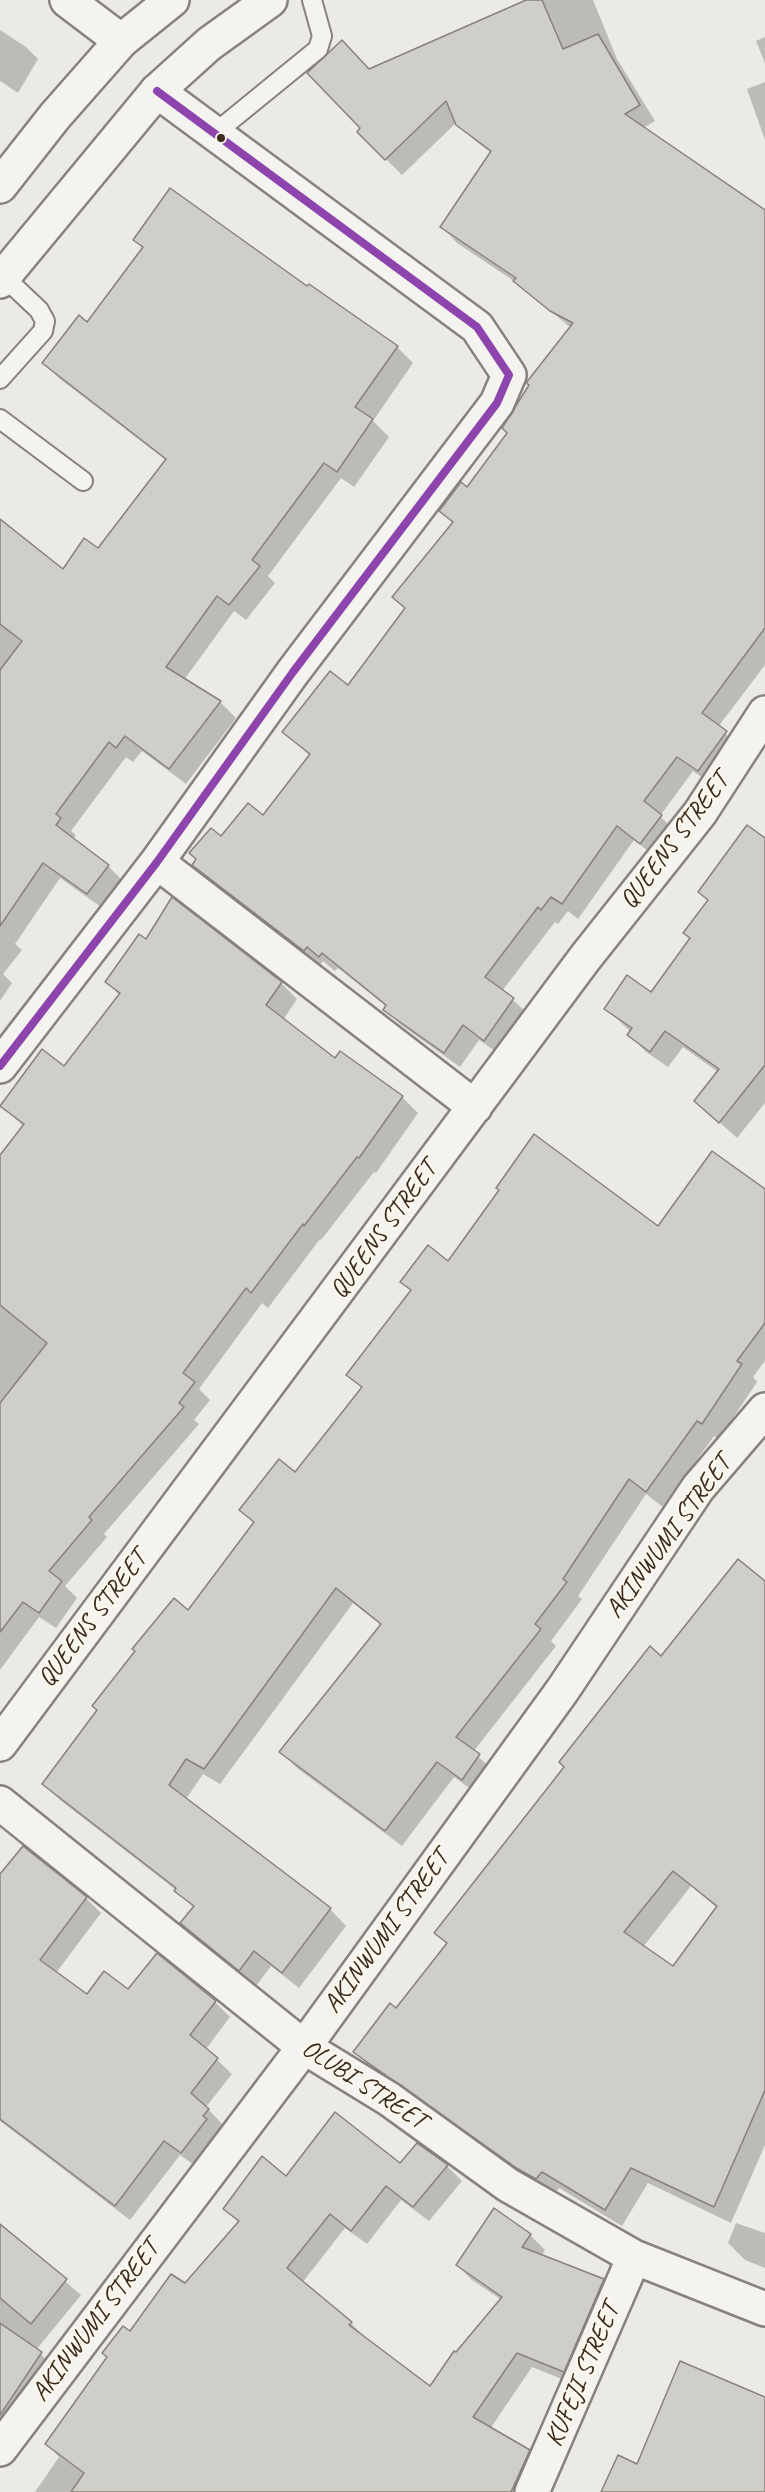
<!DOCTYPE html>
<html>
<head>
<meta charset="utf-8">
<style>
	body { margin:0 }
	canvas { display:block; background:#eceae4 }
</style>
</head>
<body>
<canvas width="765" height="2492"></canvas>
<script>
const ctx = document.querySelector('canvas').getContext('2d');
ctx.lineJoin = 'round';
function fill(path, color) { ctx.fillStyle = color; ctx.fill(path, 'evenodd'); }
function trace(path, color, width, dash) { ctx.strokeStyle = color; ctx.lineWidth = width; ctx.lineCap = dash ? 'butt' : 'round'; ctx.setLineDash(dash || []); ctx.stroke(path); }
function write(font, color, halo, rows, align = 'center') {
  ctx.font = font + ' Caveat,sans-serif'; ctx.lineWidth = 4.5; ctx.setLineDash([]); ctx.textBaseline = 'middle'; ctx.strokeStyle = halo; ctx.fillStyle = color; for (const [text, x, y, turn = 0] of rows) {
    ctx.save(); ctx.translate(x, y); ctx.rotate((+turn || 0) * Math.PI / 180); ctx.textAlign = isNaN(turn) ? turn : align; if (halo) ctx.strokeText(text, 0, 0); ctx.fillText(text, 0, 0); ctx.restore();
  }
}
fill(new Path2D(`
	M529 0H593L617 59 655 121 643 128 765 211V665L718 727 741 748 714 786 693 771 660 816 676 832 657 858 634 840 578 919 568 911 558 924 555 922 502 991 529 1014 501 1055 479 1040 460 1067 401 1025 385 1009 387 1007 338 968 335 971 323 961 320 966 210 881 194 865 221 838 264 818 310 756 284 731 348 687 406 609 454 524 441 511 467 489 509 433 571 328 517 283 457 243 442 227 491 153 474 140 457 122 402 175 359 132 362 128 369 70Z
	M0 30 26 47 38 59 18 93 0 81Z
	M765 37V63L756 41Z
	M765 82V140L747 89Z
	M135 240 308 288 397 347 413 363 373 421 389 437 354 487 341 478 268 576 275 583 246 620 234 611 184 680 220 702 236 718 186 784 142 751 133 762 126 757 71 831 76 835 73 840 108 866 124 882 104 909 60 878 15 944 22 950 3 974 12 983 0 1001V521L63 571 98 550 167 461 60 379 44 363 88 324 143 249Z
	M765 840V1103L737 1138 696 1101 718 1072 683 1047 668 1067 646 1052 629 1035 631 1032 606 1009 651 994Z
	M172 899 281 983 297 999 283 1020 335 1060 402 1097 418 1113 376 1173 374 1172 321 1240 320 1239 268 1308 262 1303 199 1389 210 1400 194 1420 199 1424 104 1534 107 1537 65 1586 77 1598 56 1628 39 1617 0 1670V1157L24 1127 2 1106 65 1068 120 996 107 982 146 941Z
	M765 1191V1361L753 1377 757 1382 719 1439 714 1436 663 1507 646 1494 578 1596 582 1599 551 1641 556 1646 473 1752 495 1772 479 1795 454 1777 402 1846 297 1768 281 1752 382 1626 353 1603 220 1784 203 1774 186 1799 330 1909 346 1926 299 1988 271 1966 256 1986 198 1939 182 1923 194 1908 176 1890 60 1800 43 1784 189 1612 254 1523 241 1510 295 1474 363 1389 348 1375 412 1292 402 1282 448 1263 658 1228Z
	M765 1582V2145L731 2223 648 2183 622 2226 559 2188 553 2195 537 2186 372 2069 355 2052 397 2010 448 1945 436 1932 661 1659ZM691 1886 717 1908 673 1968 643 1947Z
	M0 1874 86 1898 101 1913 56 1973 88 1996 128 1992 157 1955 215 2002 230 2017 206 2049 232 2074 206 2107 223 2125 218 2131 221 2135 197 2167 180 2155 130 2220 0 2121Z
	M418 2145 447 2166 462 2181 429 2221 401 2200 367 2244 345 2228 302 2283 351 2323 366 2338 365 2339 430 2388 502 2300 472 2280 457 2265 530 2235 545 2250 541 2256 603 2280 618 2295 579 2386 532 2367 490 2429 529 2451 544 2466 533 2492H35L59 2457 47 2444 130 2334 185 2285 239 2223 225 2209 287 2178 400 2165Z
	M736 2223 765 2233V2268L745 2260 728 2243Z
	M0 2226 81 2295 36 2350 56 2368 0 2424Z`), '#0003');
const building = new Path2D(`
	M526 0H542L563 49 598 34 640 105 625 114 765 210V628L702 713 727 731 698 771 677 757 644 801 662 815 640 844 617 826 562 904 551 897 541 910 538 907 485 977 514 998 484 1041 463 1025 444 1053 383 1010 386 1005 322 953 319 957 307 947 304 951 192 865 196 859 189 853 211 828 221 836 248 803 263 815 310 754 282 732 330 671 348 685 405 608 392 597 453 522 439 511 461 482 467 487 507 433 502 428 529 385 526 383 573 323 550 311 513 281 516 278 440 227 491 151 456 125 446 101 385 160 357 132 360 128 307 73 342 40 369 69Z
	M170 188 307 286 309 284 398 346 355 407 373 419 337 472 324 463 252 560 260 566 229 605 217 596 166 667 221 701 169 769 125 736 116 748 109 742 56 814 61 818 56 825 109 865 87 894 43 863 0 926V670L22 641 0 624V519L63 569 84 538 98 548 166 459 42 363 79 315 87 322 143 247 133 240Z
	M747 825 765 838V1065L719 1123 694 1101 719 1069 665 1031 650 1052 627 1035 632 1028 604 1009 627 975 651 992 690 938 683 933 708 900 698 892Z
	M172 897 282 982 266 1005 335 1058 340 1051 403 1096 359 1158 357 1157 304 1226 303 1224 251 1293 246 1288 183 1373 195 1382 179 1403 184 1407 89 1517 92 1520 49 1571 62 1581 39 1613 23 1602 0 1632V1403L47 1343 0 1305V1155L24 1124 0 1106 42 1049 64 1066 120 993 105 982 139 934 146 939Z
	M534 1134 658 1226 712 1151 765 1189V1323L737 1361 742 1364 702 1424 697 1421 646 1492 629 1479 563 1579 567 1582 535 1624 541 1629 456 1737 480 1754 462 1780 437 1762 385 1831 279 1752 381 1624 336 1588 204 1769 186 1759 169 1785 331 1908 282 1973 254 1951 239 1971 180 1923 194 1906 174 1891 176 1888 42 1784 97 1710 92 1706 135 1651 132 1649 174 1598 188 1610 254 1522 239 1510 279 1459 295 1472 362 1387 346 1375 411 1290 400 1282 428 1245 448 1261 499 1190 496 1188Z
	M738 1559 765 1581V2090L714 2207 631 2168 605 2210 542 2172 536 2179 518 2169 353 2052 390 2003 396 2008 447 1943 434 1933 564 1767 559 1762 650 1646 661 1656ZM673 1871 717 1906 673 1966 624 1932Z
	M23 1846 87 1897 40 1960 87 1994 104 1971 128 1989 157 1953 216 2001 190 2035 218 2058 191 2093 209 2109 203 2116 207 2119 181 2153 164 2141 115 2206 0 2119V1874Z
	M335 2112 400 2163 417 2143 448 2165 413 2207 386 2186 351 2231 330 2214 287 2268 352 2322 349 2325 430 2386 454 2351 456 2352 502 2297 456 2265 494 2208 531 2234 522 2247 604 2279 564 2372 517 2353 473 2417 530 2450 511 2492H71L84 2473 45 2444 107 2357 102 2353 123 2326 130 2331 171 2274 185 2283 239 2221 223 2209 262 2156 286 2176Z
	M0 2224 67 2279 31 2324 0 2298Z
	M0 2323 42 2352 0 2415Z
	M680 2361 765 2397V2492H601L618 2455 637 2464Z`);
fill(building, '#d0cec9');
trace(building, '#86827c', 1.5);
const lane = new Path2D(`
	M215 133 318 49 322 36 312 0
	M0 379 43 331 45 321 39 310 3 276
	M0 419 83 481`);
const street = new Path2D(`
	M67 0 121 41
	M157 862 475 1107
	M0 1066 157 862 293 672 497 403 509 375 477 327 157 91
	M0 1744 585 958 700 813 765 713
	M0 1803 304 2047 389 2099 508 2185 634 2257 765 2309
	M0 2449 304 2047 562 1691 698 1488 765 1410
	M532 2492 634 2257`);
const highway = new Path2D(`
	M0 186 55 116 121 41 172 0
	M0 281 157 91 209 44 270 0`);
trace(lane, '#86827c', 22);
trace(street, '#86827c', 38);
trace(highway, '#86827c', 38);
trace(lane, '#f4f3ef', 18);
trace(street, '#f4f3ef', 33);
trace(highway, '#f4f3ef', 33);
trace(new Path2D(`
	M0 1066 157 862 293 672 497 403 509 375 477 327 157 91`), '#8e44ad', 8);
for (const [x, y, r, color] of [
	[221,138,5,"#3b2a1e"]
]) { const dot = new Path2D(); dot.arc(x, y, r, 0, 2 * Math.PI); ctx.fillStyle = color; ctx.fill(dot); trace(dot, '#fbf7ec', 2); }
write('26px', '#3b2a1e', '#fbf7ec', [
	["QUEENS STREET",675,841,-53],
	["QUEENS STREET",384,1230,-54],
	["AKINWUMI STREET",669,1537,-54],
	["QUEENS STREET",93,1619,-53],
	["AKINWUMI STREET",387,1932,-54],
	["OLUBI STREET",364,2085,33],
	["AKINWUMI STREET",96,2321,-53],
	["KUFEJI STREET",583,2375,-67]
]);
</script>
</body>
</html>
